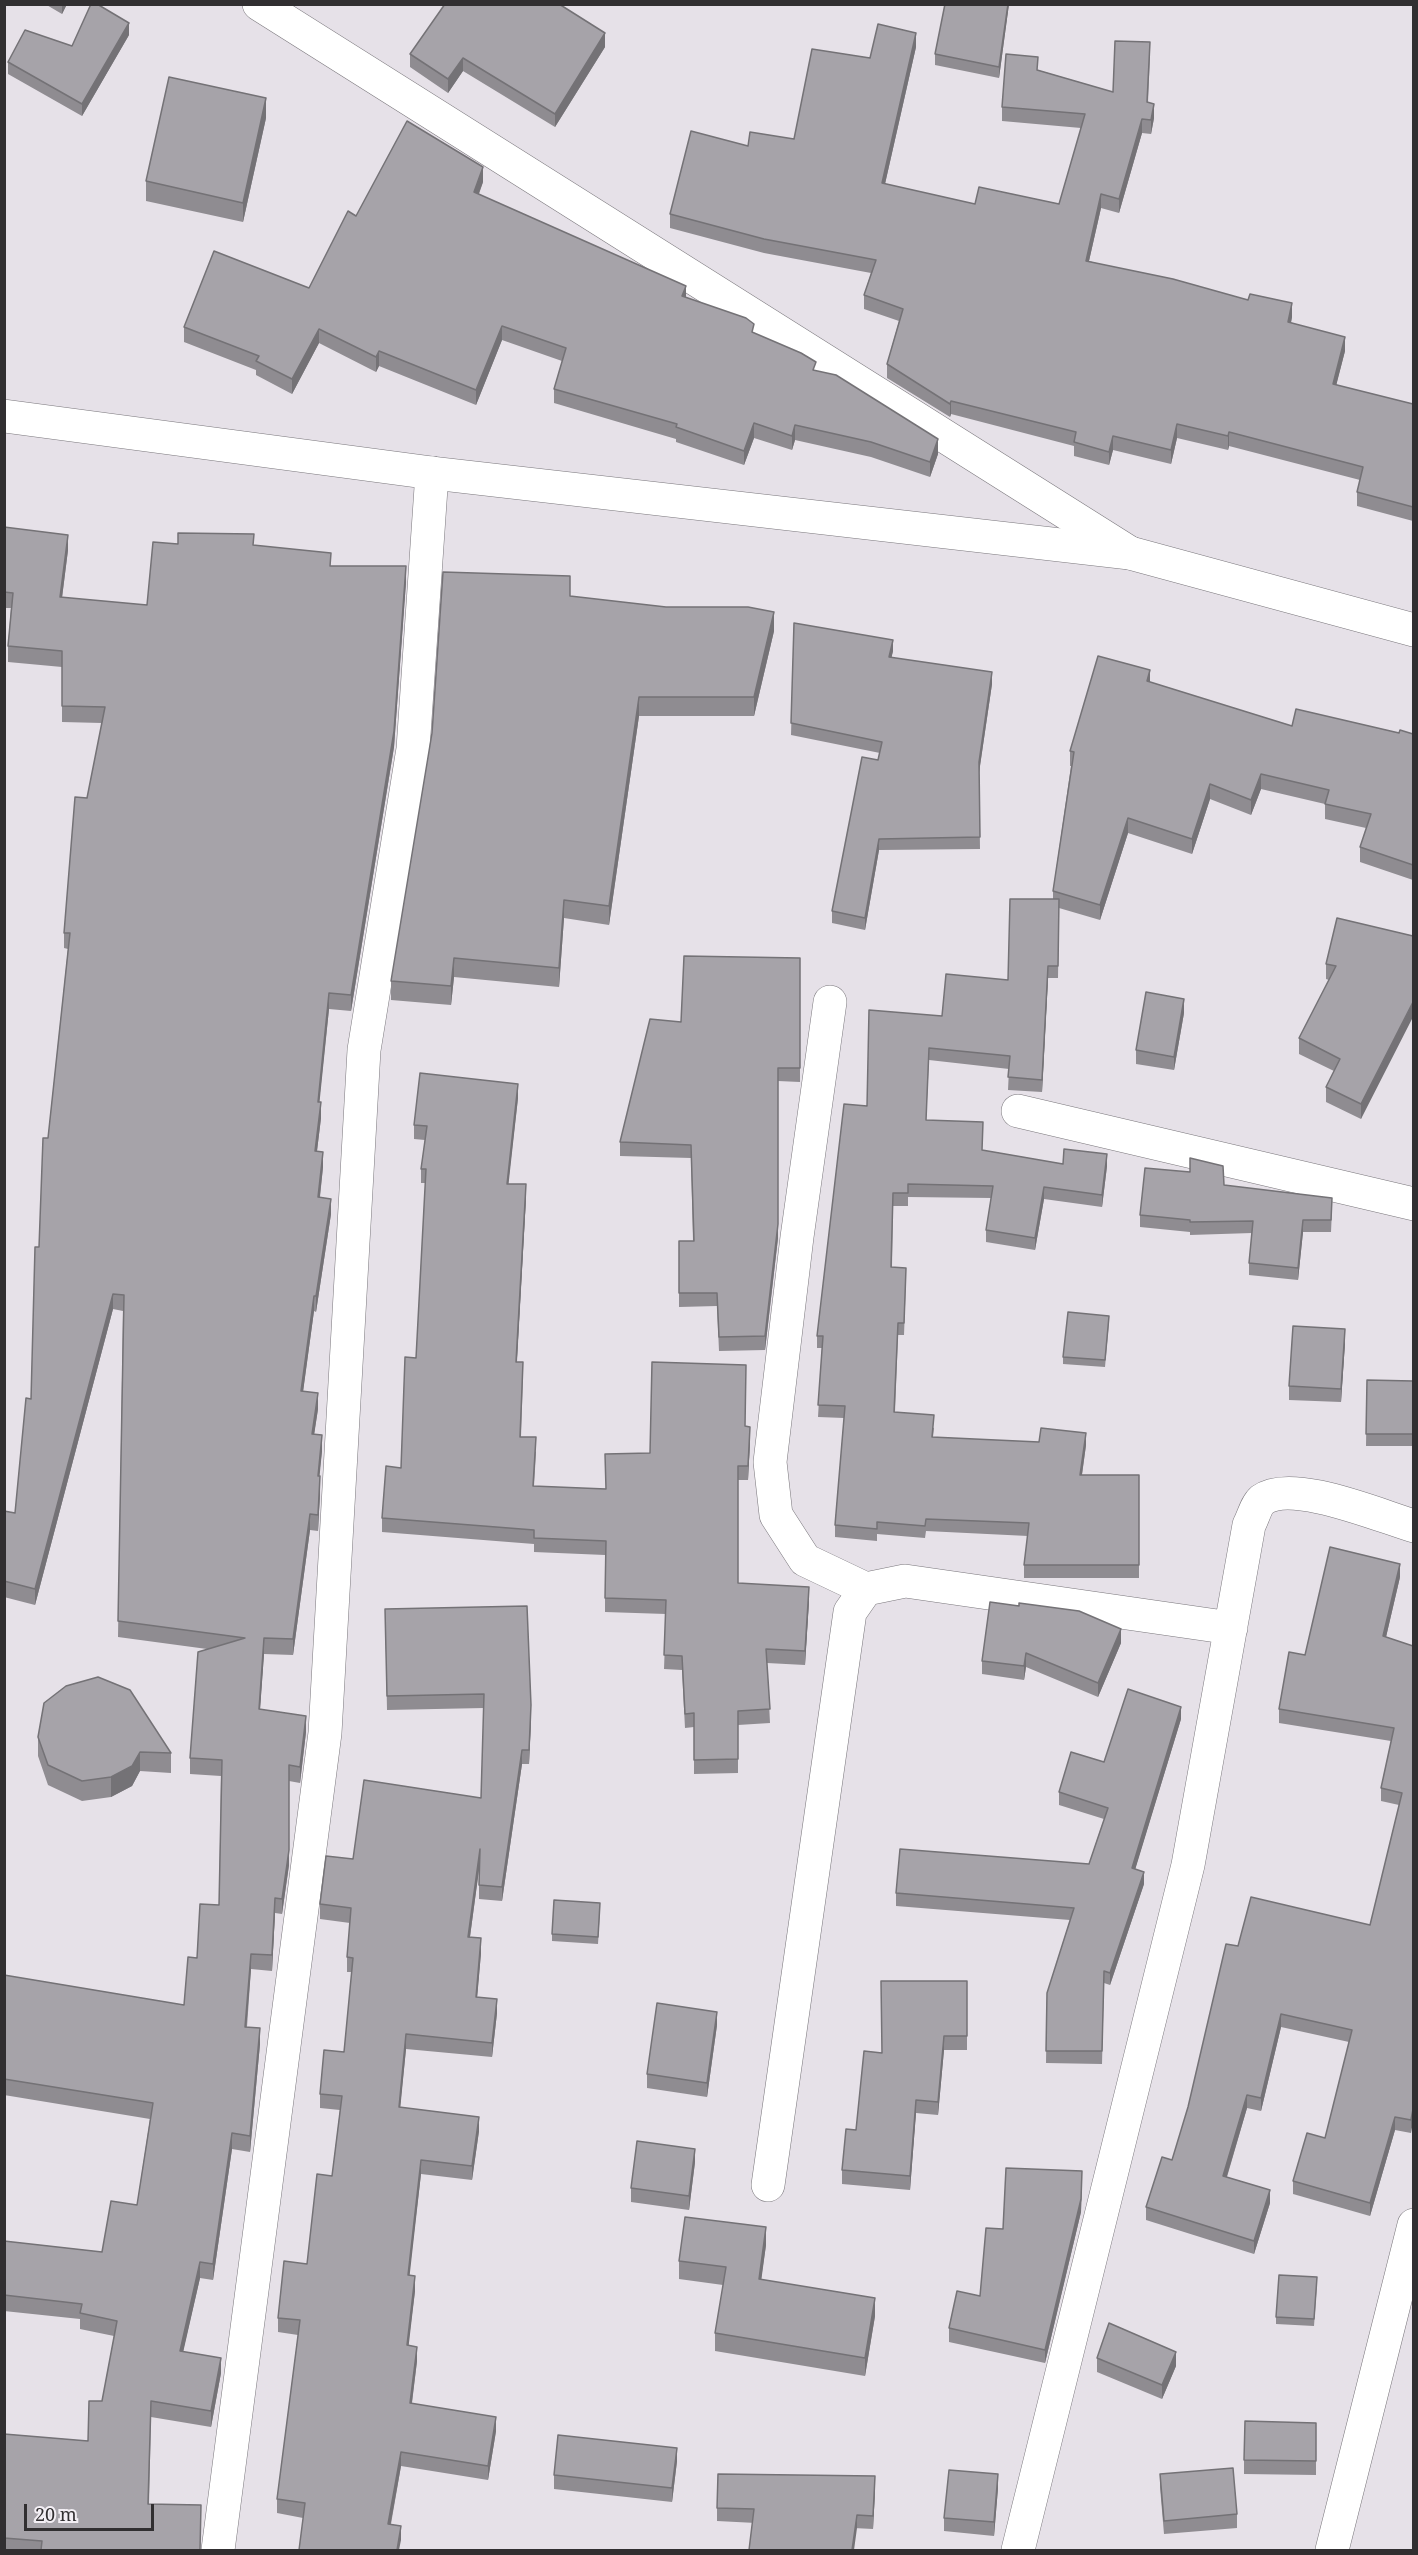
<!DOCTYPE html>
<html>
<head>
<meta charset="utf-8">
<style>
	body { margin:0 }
	#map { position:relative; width:1418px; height:2555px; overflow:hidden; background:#e6e1e8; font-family:"Noto Serif",serif }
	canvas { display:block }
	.frame { position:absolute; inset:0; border:6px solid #312f31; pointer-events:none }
	.scale { position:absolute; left:24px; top:2504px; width:130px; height:27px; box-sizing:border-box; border:3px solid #312f31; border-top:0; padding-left:8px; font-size:18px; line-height:21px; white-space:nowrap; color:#312f31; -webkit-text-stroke:4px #f3eff5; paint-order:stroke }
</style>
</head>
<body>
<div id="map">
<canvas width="1418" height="2555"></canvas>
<div class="frame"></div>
<div class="scale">20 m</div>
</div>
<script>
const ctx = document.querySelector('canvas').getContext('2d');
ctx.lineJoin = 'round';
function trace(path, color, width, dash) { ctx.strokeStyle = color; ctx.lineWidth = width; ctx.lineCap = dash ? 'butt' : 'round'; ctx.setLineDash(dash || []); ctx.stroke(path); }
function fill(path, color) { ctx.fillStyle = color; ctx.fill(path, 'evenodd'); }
const minor = new Path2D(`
	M259 4 1130 553
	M830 1002 797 1237 770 1462 776 1515 805 1560 866 1589
	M1018 1111 1414 1204
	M768 2185 850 1612 866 1589 905 1581 1231 1628
	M218 2550 325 1733 364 1050 413 749 432 473
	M1018 2550 1188 1865 1249 1525C1253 1518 1256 1505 1262 1500 1291 1478 1380 1516 1414 1526
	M1332 2550 1414 2225`);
const secondary = new Path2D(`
	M4 416 432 473 1130 553 1414 630`);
trace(minor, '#7a777c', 34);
trace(secondary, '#7a777c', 34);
trace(minor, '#fff', 33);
trace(secondary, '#fff', 33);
fill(new Path2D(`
	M45 4H67L62 14Z
	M441 4H559L605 47 555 127 463 71 448 93 410 67V54L444 6Z
	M945 4H1009L999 78 935 65V54Z
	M129 35 82 116 8 74V62L72 46Z
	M916 47 885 184 975 204H1059L1081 128 1002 121V107L1038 70 1113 92 1150 56 1148 102 1154 118 1151 134 1142 133 1119 213 1101 208 1089 261 1292 317 1291 323 1345 351 1336 385 1413 404V521L1357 506V492L1360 480 1229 446 1228 450 1177 438 1171 464 1113 450 1109 465 1074 456V446L951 414 950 417 887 378V364L899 321 864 309V295L871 273 764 253 670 228V214L748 146 794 139 870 58Z
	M266 118 243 222 146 201V181Z
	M483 182 479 194 686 297 754 334 816 371 938 454 930 477 871 457 795 440 792 450 754 438 744 465 676 442V439L554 403V389L562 361 502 340 476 405 379 366 376 372 319 343 292 394 256 375V370L184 342V327L309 288 356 216Z
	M4 527 68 550 62 598 147 605 178 544 254 545 331 566 406 582 394 747 351 1011 329 1009 319 1102 321 1118 317 1151 323 1167 320 1197 331 1214 316 1312 314 1311 303 1391 318 1409 314 1434 322 1451 319 1476 320 1492 318 1531 310 1530 293 1655 264 1654 260 1709 306 1732 300 1783 289 1781V1865L282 1914 275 1913 272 1971 251 1969 247 2027 260 2044 250 2152 232 2149 213 2280 200 2278 183 2351 221 2373 211 2427 151 2417 149 2504 201 2550H4V2434L88 2441 102 2401 114 2336 80 2329V2319L4 2311V2241L102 2252 137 2205 150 2119 4 2095V1975L184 2005 197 1958 219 1905 221 1776 190 1774V1758L207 1649 118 1637 123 1311 113 1309 35 1605 4 1597V1511L15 1513 31 1399 39 1247 48 1138 68 949 64 948V933L87 798 102 723 62 722V667L8 662V646L11 608H4Z
	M570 596 774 631 754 716H639L609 925 564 918 559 987 454 977 451 1005 391 1000V981Z
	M794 623 893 651 891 658 992 684 979 772 980 849 879 850 865 930 832 923V911L880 753 791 735Z
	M1150 682 1292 726 1413 734V880L1360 862V847L1366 828 1325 819V804L1261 789 1251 815 1210 799 1192 854 1128 833 1100 920 1059 908 1058 978H1048L1042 1092 1008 1090 1009 1069 929 1060 926 1120 982 1150 1063 1164 1107 1166 1102 1207 1044 1199 1035 1250 986 1242V1230L991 1198 908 1197V1206H893L892 1267 906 1280 904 1335H898L895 1412 934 1428 933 1437 1086 1445 1082 1475H1139V1578H1024V1565L1028 1536 926 1531 925 1538 877 1534V1541L835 1537V1525L844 1418 818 1417 822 1348H817V1336L867 1106 942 1016 1008 980 1053 899V891L1071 766H1070V751Z
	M1413 936 1361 1119 1326 1102V1087L1334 1071 1299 1054V1038L1329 980 1326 979V964Z
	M800 958V1082L778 1081V1238L765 1350 719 1351 717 1306 679 1307V1241H693L691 1158 620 1156V1142L681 1022Z
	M1184 1013 1174 1070 1136 1064V1050Z
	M518 1098 508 1184 526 1198 517 1362 523 1376 521 1437 536 1452 534 1486 606 1489 650 1453 745 1426 750 1441 748 1480H738V1583L809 1601 805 1665 767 1663 770 1723 738 1725V1773L694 1774V1727L685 1728 682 1670 664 1669 666 1614 605 1612V1555L534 1552V1544L382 1532V1518L401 1468 416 1358 426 1183H421V1169L425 1140 414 1139V1125Z
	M1224 1185 1332 1210 1331 1232H1303L1298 1280 1249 1275V1263L1252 1233 1190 1235V1232L1140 1227V1215Z
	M1109 1322 1105 1367 1063 1364V1357Z
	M1345 1343 1341 1402 1289 1400V1386Z
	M1367 1380 1413 1381V1446H1366Z
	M1400 1577 1386 1637 1413 1646 1411 2133 1395 2130 1370 2216 1293 2194V2181L1325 2138 1349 2042 1281 2027 1261 2111 1247 2108 1227 2177 1270 2203 1254 2254 1146 2220V2207L1172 2160 1238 1946 1370 1925 1399 1805 1381 1801V1788L1391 1741 1279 1723V1709L1305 1655Z
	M990 1602 1121 1643 1098 1697 1026 1667 1024 1680 982 1674V1661Z
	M385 1609 531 1720 529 1764H522L502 1901 479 1899V1868L470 1937 481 1953 477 1997 497 2013 492 2057 406 2049 400 2107 479 2131 472 2180 421 2174 409 2275 415 2291 408 2346 417 2361 412 2403 496 2431 488 2480 401 2466 391 2524 401 2540 303 2518 277 2513V2499L298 2335 278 2332V2318L307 2264 332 2176 340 2110 320 2108V2094L344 2052 352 1972H347V1957L350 1923 320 1919V1904L353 1859 481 1798 484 1708 387 1710Z
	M1181 1719 1135 1869 1144 1884 1110 1985 1104 1983 1102 2064 1046 2063 1047 1993 1070 1920 896 1906V1893L1089 1864 1104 1819 1059 1805V1792L1104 1762Z
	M38 1737 171 1753V1773L140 1771 132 1786 111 1797 82 1801 48 1785 38 1756Z
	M600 1910 598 1944 552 1941V1934Z
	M967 1981V2050H944L938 2115 916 2113 910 2190 842 2184V2170L882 2053Z
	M717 2025 707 2097 647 2088V2074Z
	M695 2162 689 2210 631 2202V2188Z
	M1082 2185 1081 2212 1045 2363 949 2342V2328L980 2296 1003 2229Z
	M766 2245 761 2279 875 2316 865 2376 715 2351V2333L723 2285 679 2279V2261Z
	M1317 2284 1314 2326 1276 2324V2317Z
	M1097 2358 1176 2366 1162 2399 1097 2372Z
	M1316 2423V2475L1244 2474V2460Z
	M677 2461 672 2502 554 2489V2475Z
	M1160 2474 1237 2514V2528L1164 2534 1160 2487Z
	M998 2488 994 2536 944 2531V2518Z
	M875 2490 873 2529 717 2521V2508Z`), '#8f8c91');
fill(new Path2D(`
	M62 4H67L62 14Z
	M1008 4H1009L999 78V67Z
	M129 23V35L82 116V104Z
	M605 33V47L555 127V114Z
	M916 33V47L882 197V183Z
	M463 58V71L448 93V79Z
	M266 98V118L243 222V203Z
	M1154 104V118L1151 134V120Z
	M1142 119V133L1119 213V199Z
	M483 167V182L474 206V192Z
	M1101 194V208L1086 274V261Z
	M686 286V300L682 296Z
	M1292 303V317L1288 336V322Z
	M502 326V340L476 405V390Z
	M319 329V343L292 394V379Z
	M1345 337V351L1333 398V384Z
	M379 351V366L376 372V357Z
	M951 401V414L950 417V404Z
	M754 423V438L744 465V451Z
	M1177 424V438L1171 464V450Z
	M795 425V440L792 450V436Z
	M1229 432V446L1228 450V436Z
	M1113 436V450L1109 465V452Z
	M938 439V454L930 477V462Z
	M68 535V550L60 613V597Z
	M406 566V582L394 747 351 1011V995Z
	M774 612V631L754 716V697Z
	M893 640V651L889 669V657Z
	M1150 670V685L1147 681Z
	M992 672V684L979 773V762Z
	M639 697V716L609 925V906Z
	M1261 774V789L1251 815V800Z
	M1210 784V799L1192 854V839Z
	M1128 818V833L1100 920V905Z
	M879 839V850L865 930V918Z
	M564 900V918L559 987V968Z
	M454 958V977L451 1005V986Z
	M1048 966V978L1042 1092V1080Z
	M329 993V1009L318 1117V1102Z
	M1184 999V1013L1174 1070V1057Z
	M1413 1002V1017L1361 1119V1104Z
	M518 1084V1098L507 1198V1184Z
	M321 1102V1118L315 1167V1151Z
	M323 1152V1167L318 1213V1197Z
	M1107 1154V1166L1102 1207V1195Z
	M526 1184V1198L516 1376V1362Z
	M1044 1187V1199L1035 1250V1238Z
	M331 1199V1214L316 1312V1296Z
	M1303 1220V1232L1298 1280V1268Z
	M778 1224V1238L765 1350V1336Z
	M113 1294V1309L35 1605V1589Z
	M314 1296V1311L301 1407V1391Z
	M1345 1329V1343L1341 1402V1389Z
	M318 1393V1409L312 1449V1434Z
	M750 1427V1441L748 1480V1466Z
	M1086 1433V1445L1080 1488V1475Z
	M322 1435V1451L318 1492V1476Z
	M320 1476V1492L318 1531V1515Z
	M310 1514V1530L293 1655V1639Z
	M1400 1564V1577L1383 1650V1636Z
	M809 1587V1601L805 1665V1651Z
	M1121 1629V1643L1098 1697V1683Z
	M264 1638V1654L259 1724V1709Z
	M1026 1653V1667L1024 1680V1666Z
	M531 1705V1720L529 1764V1750Z
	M1181 1707V1719L1132 1880V1868Z
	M306 1716V1732L300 1783V1767Z
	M522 1750V1764L502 1901V1887Z
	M140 1752V1771L132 1786 111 1797V1777Z
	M289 1765V1865L282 1914V1899Z
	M480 1849V1863L468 1951V1937Z
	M1144 1872V1884L1110 1985V1973Z
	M275 1898V1913L272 1971V1955Z
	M481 1938V1953L476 2011V1997Z
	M251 1954V1969L245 2043V2027Z
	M497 1999V2013L492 2057V2043Z
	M717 2012V2025L707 2097V2083Z
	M1281 2014V2027L1261 2111V2098Z
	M260 2028V2044L250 2152V2136Z
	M406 2034V2049L399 2121V2107Z
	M944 2036V2050L938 2115V2102Z
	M1247 2095V2108L1223 2189V2176Z
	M916 2100V2113L910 2190V2176Z
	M1413 2109V2122L1411 2133V2120Z
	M479 2117V2131L472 2180V2166Z
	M1395 2117V2130L1370 2216V2203Z
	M232 2133V2149L213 2280V2264Z
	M695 2149V2162L689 2210V2196Z
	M421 2160V2174L408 2290V2275Z
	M1082 2171 1081 2212 1045 2363V2350Z
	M1270 2190V2203L1254 2254V2241Z
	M766 2227V2245L759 2297V2279Z
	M200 2262V2278L180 2366V2351Z
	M415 2276V2291L407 2360V2345Z
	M875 2298V2316L865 2376V2358Z
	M417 2347V2361L410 2417V2403Z
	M1176 2352V2366L1162 2399V2385Z
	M221 2358V2373L211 2427V2411Z
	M496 2417V2431L488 2480V2466Z
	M677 2448V2461L672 2502V2488Z
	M401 2452V2466L388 2538V2524Z
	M998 2474V2488L994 2536V2522Z
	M875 2476V2490L873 2529V2516Z
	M857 2515V2528L854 2550H852Z
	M401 2526V2540L399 2550H397Z`), '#747276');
const building = new Path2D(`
	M91 4H97L129 23 82 104 8 62 25 30 72 46Z
	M445 4H559L605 33 555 114 463 58 448 79 410 54Z
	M945 4H1008L999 67 935 54Z
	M878 24 916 33 882 183 975 204 979 187 1059 204 1085 114 1002 107 1006 54 1038 57 1037 70 1113 92 1115 41 1150 42 1147 102 1154 104 1151 120 1142 119 1119 199 1101 194 1086 261 1173 279 1248 300 1250 294 1292 303 1288 322 1345 337 1333 384 1413 404V507L1357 492 1363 467 1229 432 1228 436 1177 424 1171 450 1113 436 1109 452 1074 442 1076 432 951 401 950 404 887 364 903 309 864 295 876 260 764 239 670 214 691 131 748 146 750 132 794 139 812 49 870 58Z
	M169 77 266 98 243 203 146 181Z
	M407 121 483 167 474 192 686 286 682 296 746 318 754 324 752 332 801 353 816 362 813 370 836 375 938 439 930 462 871 442 795 425 792 436 754 423 744 451 676 427 677 424 554 389 566 348 502 326 476 390 379 351 376 357 319 329 292 379 256 361 259 356 184 327 214 251 309 288 348 211 356 216Z
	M4 527 68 535 60 597 147 605 153 542 178 544V533L254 534 253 545 331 553 330 566H406L394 731 351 995 329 993 318 1102H321L315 1151 323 1152 318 1197 331 1199 316 1296H314L301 1391 318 1393 312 1434 322 1435 318 1476H320L318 1515 310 1514 293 1639 264 1638 259 1709 306 1716 300 1767 289 1765V1850L282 1899 275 1898 272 1955 251 1954 245 2027 260 2028 250 2136 232 2133 213 2264 200 2262 180 2351 221 2358 211 2411 151 2401 148 2504 201 2505 200 2550H41L42 2541 4 2538V2434L88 2441 89 2401H102L117 2321 80 2313 82 2304 4 2295V2241L102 2252 111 2201 137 2205 153 2103 4 2079V1975L184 2005 188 1957 197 1958 200 1904 219 1905 222 1760 190 1758 198 1652 245 1638 118 1621 124 1295 113 1294 35 1589 4 1581V1511L15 1513 26 1398 31 1399 35 1247H39L43 1138H48L70 933H64L75 797 87 798 105 707 62 706V651L8 646 13 593 4 592Z
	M443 572 570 576V596L666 607H748L774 612 754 697H639L609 906 564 900 559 968 454 958 451 986 391 981 432 733Z
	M794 623 893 640 889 657 992 672 979 762 980 837 879 839 865 918 832 911 862 757 878 760 882 742 791 723Z
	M1098 656 1150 670 1147 681 1292 726 1296 709 1399 733 1400 730 1413 734V865L1360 847 1371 814 1325 804 1329 790 1261 774 1251 800 1210 784 1192 839 1128 818 1100 905 1053 891 1074 752 1070 751Z
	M1010 899H1059L1058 966H1048L1042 1080 1008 1077 1010 1056 929 1048 926 1120 983 1122 982 1150 1063 1164 1064 1149 1107 1154 1102 1195 1044 1187 1035 1238 986 1230 993 1186 908 1184V1193H893L891 1267 906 1268 904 1323H898L894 1412 934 1415 932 1437 1039 1442 1041 1428 1086 1433 1080 1475H1139V1565H1024L1029 1523 926 1519 925 1526 877 1522V1529L835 1525 845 1406 818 1405 823 1336H817L844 1104 867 1106 869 1010 942 1016 946 974 1008 980Z
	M1337 918 1413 936V1002L1361 1104 1326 1087 1340 1059 1299 1038 1336 966 1326 964Z
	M684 956 800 958V1068H778V1224L765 1336 719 1337 717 1293H679V1241H694L691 1145 620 1142 650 1019 681 1022Z
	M1146 992 1184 999 1174 1057 1136 1050Z
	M420 1073 518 1084 507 1184H526L516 1362H523L520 1437H536L533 1486 606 1489 605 1454 650 1453 652 1362 746 1365 745 1426 750 1427 748 1466H738V1583L809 1587 805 1651 766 1649 770 1709 738 1711V1759L694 1760V1713L685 1714 682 1656 664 1655 666 1600 605 1598 606 1541 534 1538V1530L382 1518 386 1466 401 1468 405 1357 416 1358 426 1169H421L427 1126 414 1125Z
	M1190 1158 1223 1166 1224 1185 1332 1198 1331 1220H1303L1298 1268 1249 1263 1253 1221 1190 1222V1220L1140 1215 1145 1168 1190 1172Z
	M1068 1312 1109 1316 1105 1360 1063 1357Z
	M1293 1326 1345 1329 1341 1389 1289 1386Z
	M1367 1380 1413 1381V1434H1366Z
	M1330 1547 1400 1564 1383 1636 1413 1646V2109L1411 2120 1395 2117 1370 2203 1293 2181 1307 2133 1325 2138 1352 2030 1281 2014 1261 2098 1247 2095 1223 2176 1270 2190 1254 2241 1146 2207 1162 2157 1172 2160 1188 2107 1226 1944 1238 1946 1251 1897 1370 1925 1402 1793 1381 1788 1394 1728 1279 1709 1289 1652 1305 1655Z
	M990 1602 1019 1606V1603L1079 1611 1121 1629 1098 1683 1026 1653 1024 1666 982 1661Z
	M527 1606 531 1705 529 1750H522L502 1887 479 1885 480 1849 468 1937 481 1938 476 1997 497 1999 492 2043 406 2034 399 2107 479 2117 472 2166 421 2160 408 2275 415 2276 407 2345 417 2347 410 2403 496 2417 488 2466 401 2452 388 2524 401 2526 397 2550H299L305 2503 277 2499 300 2320 278 2318 284 2261 307 2264 317 2174 332 2176 342 2096 320 2094 324 2050 344 2052 353 1958 347 1957 351 1908 320 1904 326 1856 353 1859 364 1780 481 1798 484 1694 387 1696 385 1609Z
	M98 1677 130 1690 171 1753 140 1752 132 1766 111 1777 82 1781 48 1765 38 1737 44 1703 66 1686Z
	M1128 1689 1181 1707 1132 1868 1144 1872 1110 1973 1104 1971 1102 2051H1046L1047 1993 1074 1908 896 1893 900 1849 1089 1864 1108 1808 1059 1792 1071 1752 1104 1762Z
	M554 1900 600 1903 598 1937 552 1934Z
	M881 1981H967V2036H944L938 2102 916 2100 910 2176 842 2170 846 2129 856 2130 864 2051 882 2053Z
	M657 2003 717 2012 707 2083 647 2074Z
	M637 2141 695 2149 689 2196 631 2188Z
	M1006 2168 1082 2171 1081 2199 1045 2350 949 2328 957 2291 980 2296 986 2228 1003 2229Z
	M685 2217 766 2227 759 2279 875 2298 865 2358 715 2333 726 2267 679 2261Z
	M1279 2275 1317 2277 1314 2319 1276 2317Z
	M1109 2323 1176 2352 1162 2385 1097 2358Z
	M1245 2421 1316 2423V2461L1244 2460Z
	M558 2435 677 2448 672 2488 554 2475Z
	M1233 2468 1237 2514 1164 2521 1160 2474Z
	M949 2470 998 2474 994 2522 944 2518Z
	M718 2474 875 2476 873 2516 857 2515 852 2550H749L754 2509 717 2508Z`);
fill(building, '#a6a3a9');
trace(building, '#747276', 1.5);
</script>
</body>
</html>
